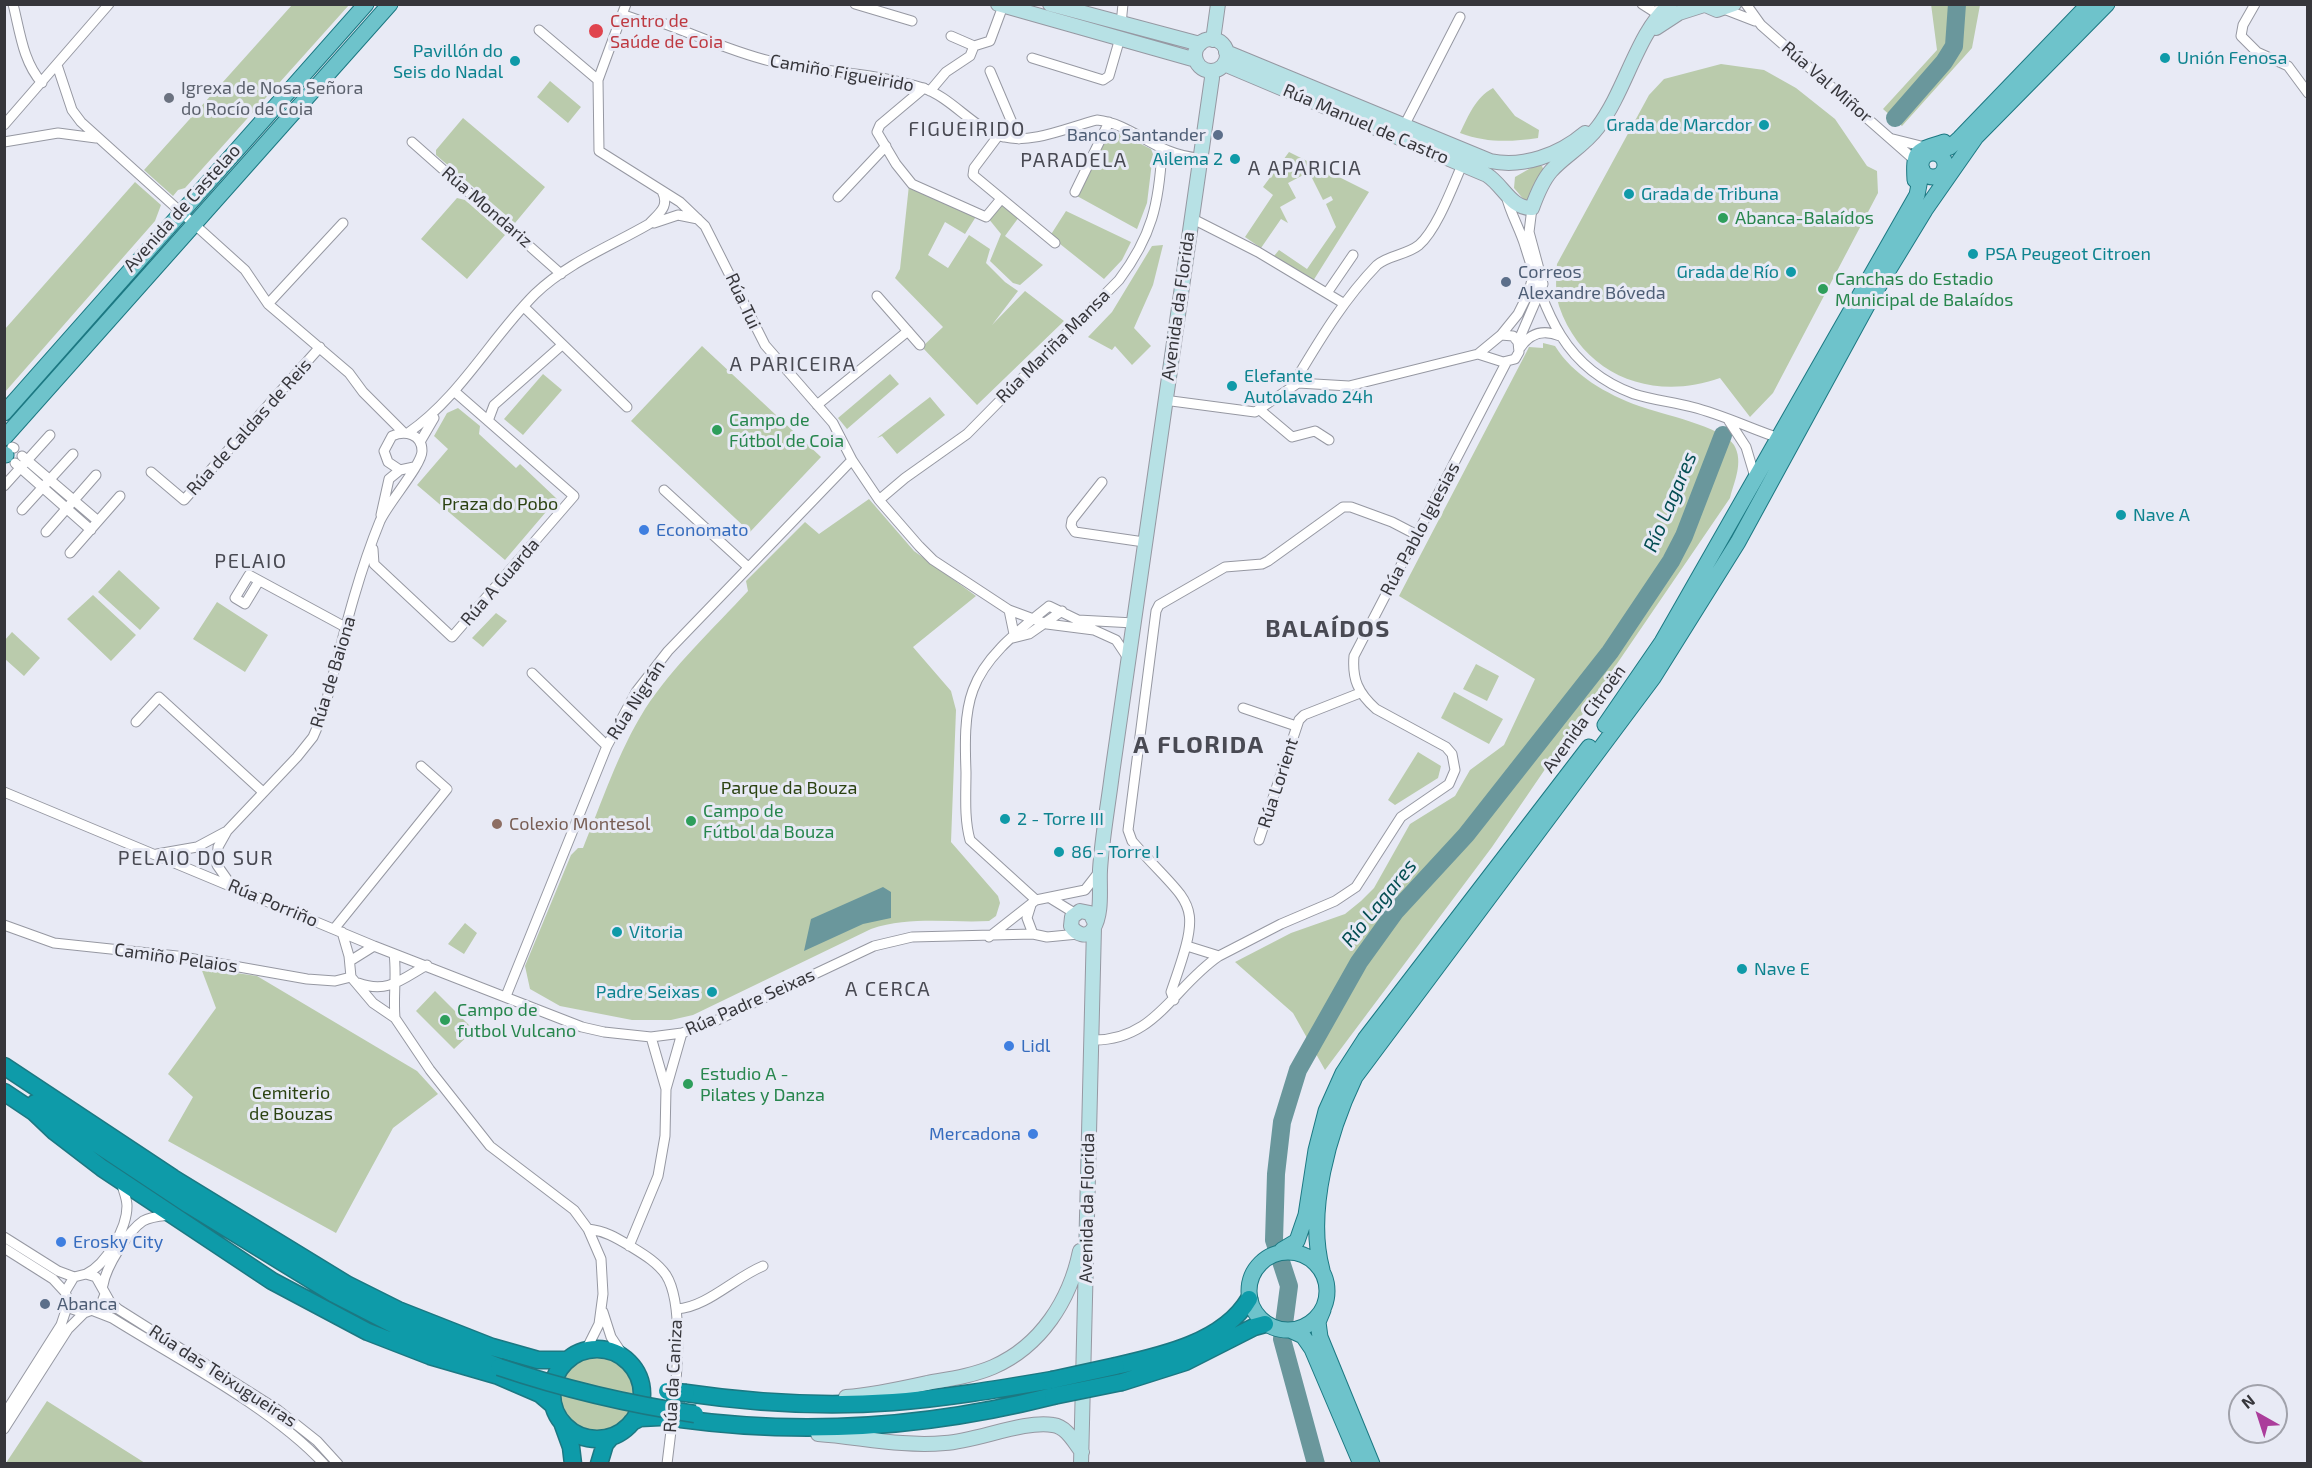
<!DOCTYPE html>
<html>
<head>
<meta charset="utf-8">
<style>
	body { margin:0 }
	#map { position:relative; width:2312px; height:1468px; overflow:hidden; background:#e8eaf5; font-family:"Exo 2",sans-serif }
	canvas { display:block }
	.frame { position:absolute; inset:0; border:6px solid #36363b; pointer-events:none }
	.north { position:absolute; left:2228px; top:1384px; width:60px; height:60px; box-sizing:border-box; background:#e8eaf5; border:2px solid #a1a2ab; border-radius:50%; rotate:321deg; font-size:16px; font-weight:700; line-height:24px; text-align:center; color:#36363b }
	.north::after { content:''; display:block; margin:auto; width:21px; height:27px; background:#ab3d9b; clip-path:polygon(50% 0,100% 100%,50% 72%,0 100%) }
</style>
</head>
<body>
<div id="map">
<canvas width="2312" height="1468"></canvas>
<div class="frame"></div>
<div class="north">N</div>
</div>
<script>
const ctx = document.querySelector('canvas').getContext('2d');
ctx.lineJoin = 'round';
function fill(path, color) { ctx.fillStyle = color; ctx.fill(path, 'evenodd'); }
function trace(path, color, width, dash) { ctx.strokeStyle = color; ctx.lineWidth = width; ctx.lineCap = dash ? 'butt' : 'round'; ctx.setLineDash(dash || []); ctx.stroke(path); }
function write(font, color, halo, rows, align = 'center') {
  ctx.font = font + ' "Exo 2",sans-serif'; ctx.lineWidth = 6; ctx.setLineDash([]); ctx.textBaseline = 'middle'; ctx.strokeStyle = halo; ctx.fillStyle = color; for (const [text, x, y, turn = 0] of rows) {
    ctx.save(); ctx.translate(x, y); ctx.rotate((+turn || 0) * Math.PI / 180); ctx.textAlign = isNaN(turn) ? turn : align; if (halo) ctx.strokeText(text, 0, 0); ctx.fillText(text, 0, 0); ctx.restore();
  }
}
fill(new Path2D(`
	M1931 4 1980 5 1972 48 1902 126 1883 109 1937 50Z
	M292 5H349L185 188 178 190 173 196 144 170Z
	M1721 64 1764 70 1796 88 1835 119 1867 166 1877 171 1878 193 1773 393 1750 417 1720 378C1653 402 1583 376 1559 306 1555 292 1556 278 1557 264L1649 95 1664 79Z
	M550 81 581 107 568 123 537 97Z
	M1493 88 1515 116 1539 130 1538 138C1510 142 1487 143 1460 133 1469 115 1475 98 1493 88Z
	M463 118 545 187 515 223 436 155V150Z
	M1111 129 1151 149 1153 154 1147 203 1137 229 1077 196Z
	M1289 152 1369 192 1313 281 1274 256 1279 250 1307 269 1336 227 1326 204 1333 200 1331 196 1323 200 1309 172 1288 183 1296 198 1280 207 1288 223 1281 219 1261 248 1245 237 1273 195 1263 187Z
	M1536 165 1542 166 1545 174 1529 201H1525L1514 188 1515 177Z
	M135 182 161 205 155 221 5 392V329Z
	M909 185 977 215 965 234 945 222 928 255 948 268 969 235 990 249 986 263 1005 282 1018 291 992 325 1025 291 1064 321 977 405 922 347 943 327 895 278 900 269Z
	M457 198 465 200 505 235 467 279 421 239Z
	M1001 203 1019 217 1005 236 1043 265 1020 285 1013 283 990 261 1001 234 988 218Z
	M1066 211 1131 242 1122 260 1104 279 1050 236Z
	M1163 245 1153 285 1134 328 1151 346 1132 365 1115 346 1112 350 1088 337 1112 312 1152 246Z
	M1543 343 1555 346C1573 375 1606 394 1639 406 1661 414 1723 427 1734 445 1744 462 1734 482 1730 498L1492 847 1325 1070 1293 1013 1235 962 1291 933 1345 914 1361 901 1374 888 1410 824 1455 796 1470 770 1504 745 1535 679 1399 596 1526 353 1529 347 1543 348Z
	M702 346 821 457 750 532 631 421Z
	M543 374 562 390 523 435 504 419Z
	M890 374 899 384 847 429 838 418Z
	M930 397 945 415 897 454 882 436 877 438Z
	M458 408 480 426 479 434 516 468 520 464 557 499 505 560 417 485 448 449 434 436 447 413Z
	M869 499 914 551 976 596 913 647 951 691 956 710 951 842 998 896 1000 903 996 916 989 921C949 923 910 916 871 929L693 1015 671 1020H632L560 1006 530 989 525 966 571 855 578 848H583C602 802 618 752 645 709 673 666 713 629 748 591L746 581 805 522 819 534Z
	M119 570 160 608 140 630 98 592Z
	M93 595 136 635 111 661 67 619Z
	M217 602 268 635 245 672 193 639Z
	M496 613 507 621 483 647 472 638Z
	M12 632 40 658 24 676 5 659V640Z
	M1476 664 1499 676 1487 701 1463 689Z
	M1454 692 1503 719 1489 744 1441 718Z
	M1418 752 1441 766 1438 778 1395 805 1388 800Z
	M465 923 477 933 464 954 448 944Z
	M201 968 257 976 417 1071 438 1094 393 1128 336 1233 168 1141 193 1097 168 1074 216 1008Z
	M435 991 474 1030 454 1049 416 1011Z
	M559 1394a37 37 0 1 1 74 0a37 37 0 1 1-74 0Z
	M47 1401 145 1463H6Z`), '#bacbac');
fill(new Path2D(`
	M883 887 891 892V918L863 924 804 951 811 919Z`), '#6a979c');
trace(new Path2D(`
	M1895 118 1944 62 1954 46 1957 4
	M1316 1464 1282 1339 1289 1286 1274 1240 1276 1174 1282 1122 1298 1070 1359 962 1395 912 1466 835 1610 652 1671 561 1684 536 1723 435`), '#6a979c', 18);
const street = new Path2D(`
	M13 4C20 32 23 62 42 83
	M626 4 598 80 599 151 680 202 705 226 765 345 833 423 852 460 879 500 919 546 933 560 1009 610 1047 624 1094 630 1116 640 1128 658
	M855 4 912 21
	M1642 4 1653 11 1663 10
	M1746 4 1761 25 1918 163
	M2255 4 2243 25 2241 36 2257 52 2288 66 2308 93
	M1724 9 1755 21
	M624 15 644 22 657 21C694 34 732 52 770 61 820 72 873 72 923 88 953 98 975 131 1004 137 1032 144 1069 127 1097 120 1134 124 1155 155 1199 158
	M1121 24 1123 4
	M539 30 598 80
	M951 36 974 46 990 41 1003 6
	M1032 58 1103 80 1109 76 1120 38
	M57 65 72 110 81 122 245 270 268 304 349 373 363 392 404 433
	M990 71 1019 139
	M924 88 880 125 877 132 896 164 912 184 986 217 1001 199
	M930 91 946 72 970 56 974 46
	M4 125 109 4
	M1404 126 1460 17
	M998 136 974 168 973 175 1055 243
	M1893 139 1929 148
	M4 142 58 133 96 138
	M412 142 561 274
	M1075 192 1109 122
	M1506 195C1510 213 1520 229 1525 246 1546 313 1563 368 1634 394 1653 400 1673 402 1692 407 1724 415 1751 429 1782 439
	M838 197 886 146
	M1191 218 1258 252 1343 303
	M654 223 678 215 698 219
	M1327 293 1353 255
	M877 296 920 345
	M268 304 343 223
	M524 307 627 407
	M1518 342 1543 284 1529 232 1532 208
	M1520 348C1530 333 1543 329 1560 336
	M1478 354 1503 362 1515 359 1519 352 1518 342 1513 336 1501 335
	M1298 383V376C1322 336 1345 298 1377 265 1388 255 1407 255 1419 245 1437 229 1452 188 1462 165
	M1164 400 1255 412 1298 383 1349 386 1478 354 1501 335 1518 314 1528 294 1534 273
	M817 405 908 331
	M1260 410 1292 437 1315 431 1329 440
	M488 421 494 405 562 345
	M1729 421 1746 447 1755 477
	M408 433C460 397 491 338 535 294 567 263 611 246 649 224 659 213 670 207 662 191
	M420 442 434 418
	M12 447 14 448
	M22 456 98 521
	M15 463 91 530
	M151 472 184 500 320 347
	M1102 482 1072 520 1071 526 1075 532 1144 542
	M4 486 50 435
	M664 490 748 567
	M879 500 905 478 967 434 1119 280C1152 236 1159 204 1162 150
	M22 510 73 454
	M381 515 389 479 400 470
	M46 532 96 475
	M373 549 374 564 452 637 574 496 454 391
	M70 553 120 496
	M259 581 245 604 235 598 249 575 347 628
	M1009 610 1014 634
	M1013 638 1029 634 1062 611
	M532 673 607 746
	M1243 708 1296 726
	M136 722 159 697 263 792
	M4 792 374 946 582 1027 604 1032 651 1037 682 1033 713 1022 874 946 912 937 1033 934 1047 937 1078 934
	M1259 840 1299 720 1304 715 1360 693
	M157 854 197 847 225 832
	M231 885 217 865 218 847 227 831 297 757 313 737 323 714C340 650 355 582 380 521 388 503 422 465 422 451 422 434 405 430 392 436L384 451 388 462 400 470 414 467
	M1050 898 1076 914
	M1036 900 970 840C964 818 966 795 966 772 965 746 964 714 973 690 986 654 1021 629 1049 606L1078 620 1134 623
	M1031 905 1027 918 1033 934
	M4 925 54 943 177 956 307 979 335 981 351 977
	M334 929 447 789 421 766
	M342 932 349 956 351 977 373 1003 395 1018 430 1070 490 1146 574 1210 588 1229 601 1259 603 1294 599 1324 586 1350
	M989 937 1036 900 1085 890 1099 872
	M1187 946 1219 956
	M394 954C397 975 393 996 395 1018
	M350 961 374 946
	M358 983C388 994 402 979 427 965
	M506 996 607 746 636 692 668 651 852 460
	M1174 1000 1171 992C1205 896 1193 911 1132 841L1128 830 1156 611 1159 605 1225 567 1262 564 1268 561 1343 507H1351L1392 522 1417 535
	M651 1037 666 1089
	M1091 1040C1155 1042 1173 987 1219 956L1281 924 1335 901 1356 887 1401 817 1449 784 1455 770 1452 754 1446 747 1376 709C1358 693 1352 679 1354 656L1506 363
	M588 1229C605 1231 615 1237 630 1246 643 1254 657 1262 666 1275 689 1311 672 1420 667 1464
	M4 1237 58 1271 74 1277
	M629 1246 658 1176 665 1136 666 1089 682 1033
	M4 1248 53 1279 65 1292
	M86 1274C106 1265 127 1228 127 1206 127 1198 123 1190 121 1182
	M103 1285C106 1267 128 1231 143 1221 152 1216 162 1216 171 1215
	M105 1294 100 1307 84 1313 72 1309 65 1292 74 1277 86 1274 96 1277 110 1302 118 1309 278 1410 317 1441 338 1464
	M677 1309C707 1307 734 1278 763 1266
	M94 1311 112 1318C179 1360 271 1407 324 1464
	M603 1312 611 1337 627 1361
	M4 1415 61 1325 68 1304
	M4 1429 68 1329 84 1313`);
const secondary = new Path2D(`
	M998 4 1196 60
	M1050 4 1200 44
	M1703 4 1717 10 1734 4
	M1656 28 1679 13 1704 5
	M1195 55a16 16 0 1 1 32 0a16 16 0 1 1-32 0Z
	M1213 40 1218 4
	M1226 52 1490 161C1523 168 1559 155 1585 133
	M1224 64 1487 175C1503 185 1511 209 1532 208 1536 197 1543 180 1551 171 1564 156 1584 146 1598 127 1626 90 1637 33 1670 4
	M1095 923 1090 913 1080 911 1072 917 1071 926C1076 934 1087 939 1093 929 1103 913 1099 888 1100 870 1102 838 1108 806 1112 774L1212 78 1211 71
	M846 1397C873 1395 900 1389 927 1383 949 1379 972 1376 993 1367 1041 1346 1070 1300 1080 1251
	M818 1434C860 1437 902 1447 945 1443 977 1441 1024 1420 1053 1425 1067 1427 1074 1442 1082 1452
	M1081 1464 1094 927`);
const primary = new Path2D(`
	M1970 143 2107 4
	M1933 152 1950 147 1960 138 2089 4
	M1921 165a12 12 0 1 1 24 0a12 12 0 1 1-24 0Z
	M1915 180C1913 148 1918 151 1944 142
	M4 413 366 4
	M4 438 390 4
	M4 454 6 455
	M1605 725 1662 642 1917 195 1922 169
	M1282 1250 1297 1241 1306 1215 1316 1150 1326 1111 1343 1073 1365 1039 1589 747
	M1249 1291a39 39 0 1 1 78 0a39 39 0 1 1-78 0Z
	M1322 1270C1306 1211 1329 1131 1355 1077L1653 678 1738 542 1869 302 1925 210 1976 137
	M1323 1310 1318 1322 1320 1337 1372 1464
	M1290 1330 1303 1336 1312 1349 1361 1464`);
const highway = new Path2D(`
	M4 1066 173 1178 348 1285 398 1310 492 1347 538 1360H567
	M4 1092 34 1112 55 1132 102 1168 272 1281 368 1332 430 1356 506 1378
	M35 1103 189 1205 334 1294 398 1327 499 1367
	M552 1394a45 45 0 1 1 90 0a45 45 0 1 1-90 0Z
	M1116 1366C1161 1356 1224 1342 1249 1299
	M496 1375 540 1394 553 1405
	M1122 1382 1185 1362 1254 1327 1265 1324
	M686 1393C754 1403 824 1407 893 1402 946 1398 999 1389 1052 1380
	M681 1419C806 1436 931 1427 1053 1396
	M632 1422 640 1418 660 1417
	M563 1425 571 1447 573 1464
	M599 1464 605 1444 611 1437`);
trace(street, '#9698a2', 11);
trace(secondary, '#9698a2', 16);
trace(primary, '#1c7882', 17);
trace(highway, '#1c7882', 19);
trace(street, '#fff', 9);
trace(secondary, '#b7e1e5', 14);
trace(primary, '#6ec3cb', 15);
trace(highway, '#0e9ba9', 16);
const highwayBridge = new Path2D(`
	M499 1367C564 1389 627 1404 695 1414
	M1052 1380 1116 1366
	M667 1391 686 1393
	M1053 1396 1122 1382`);
trace(highwayBridge, '#1c7882', 19, []);
trace(highwayBridge, '#0e9ba9', 16);
for (const [x, y, r, color] of [
	[596,31,8,"#e0444e"],
	[2165,58,6,"#0f9aa8"],
	[515,61,6,"#0f9aa8"],
	[169,98,6,"#6b7280"],
	[1764,125,6,"#0f9aa8"],
	[1218,135,6,"#5c6f8a"],
	[1235,159,6,"#0f9aa8"],
	[1629,194,6,"#0f9aa8"],
	[1723,218,6,"#2e9e5b"],
	[1973,254,6,"#0f9aa8"],
	[1791,272,6,"#0f9aa8"],
	[1506,282,6,"#5c6f8a"],
	[1823,289,6,"#2e9e5b"],
	[1232,386,6,"#0f9aa8"],
	[717,430,6,"#2e9e5b"],
	[2121,515,6,"#0f9aa8"],
	[644,530,6,"#3f7fe0"],
	[1005,819,6,"#0f9aa8"],
	[691,821,6,"#2e9e5b"],
	[497,824,6,"#8d6e63"],
	[1059,852,6,"#0f9aa8"],
	[617,932,6,"#0f9aa8"],
	[1742,969,6,"#0f9aa8"],
	[712,992,6,"#0f9aa8"],
	[445,1020,6,"#2e9e5b"],
	[1009,1046,6,"#3f7fe0"],
	[688,1084,6,"#2e9e5b"],
	[1033,1134,6,"#3f7fe0"],
	[61,1242,6,"#3f7fe0"],
	[45,1304,6,"#5c6f8a"]
]) { const dot = new Path2D(); dot.arc(x, y, r, 0, 2 * Math.PI); ctx.fillStyle = color; ctx.fill(dot); trace(dot, '#e8eaf5', 2); }
write('18px', '#be3a42', '#e8eaf5', [
	["Centro de",610,21],
	["Saúde de Coia",610,42]
], 'left');
write('18px', '#0d838f', '#e8eaf5', [
	["Pavillón do",503,51,"right"],
	["Seis do Nadal",503,72,"right"],
	["Unión Fenosa",2177,58],
	["Grada de Marcdor",1752,125,"right"],
	["Ailema 2",1223,159,"right"],
	["Grada de Tribuna",1641,194],
	["PSA Peugeot Citroen",1985,254],
	["Grada de Río",1779,272,"right"],
	["Elefante",1244,376],
	["Autolavado 24h",1244,397],
	["Nave A",2133,515],
	["2 - Torre III",1017,819],
	["86 - Torre I",1071,852],
	["Vitoria",629,932],
	["Nave E",1754,969],
	["Padre Seixas",700,992,"right"]
], 'left');
write('18px', '#36363b', '#e8eaf5', [
	["Camiño Figueirido",842,73,10],
	["Rúa Val Miñor",1827,82,41],
	["Rúa Manuel de Castro",1366,124,23],
	["Rúa Mondariz",487,207,41],
	["Avenida de Castelao",182,208,-48],
	["Rúa Tui",743,301,65],
	["Avenida da Florida",1178,306,-82],
	["Rúa Mariña Mansa",1053,346,-45],
	["Rúa de Caldas de Reis",249,427,-48],
	["Rúa Pablo Iglesias",1420,529,-62],
	["Rúa A Guarda",500,582,-49],
	["Rúa de Baiona",333,672,-73],
	["Rúa Nigrán",636,700,-57],
	["Avenida Citroën",1584,719,-54],
	["Rúa Lorient",1278,783,-72],
	["Rúa Porriño",273,903,23],
	["Camiño Pelaios",176,958,8],
	["Rúa Padre Seixas",750,1002,-24],
	["Avenida da Florida",1087,1208,-89],
	["Rúa das Teixugueiras",223,1376,33],
	["Rúa da Caniza",673,1376,-87]
]);
write('18px', '#5b616d', '#e8eaf5', [
	["Igrexa de Nosa Señora",181,88],
	["do Rocío de Coia",181,109]
], 'left');
write('18px', '#4e5e75', '#e8eaf5', [
	["Banco Santander",1206,135,"right"],
	["Correos",1518,272],
	["Alexandre Bóveda",1518,293],
	["Abanca",57,1304]
], 'left');
write('18px', '#27864d', '#e8eaf5', [
	["Abanca-Balaídos",1735,218],
	["Canchas do Estadio",1835,279],
	["Municipal de Balaídos",1835,300],
	["Campo de",729,420],
	["Fútbol de Coia",729,441],
	["Campo de",703,811],
	["Fútbol da Bouza",703,832],
	["Campo de",457,1010],
	["futbol Vulcano",457,1031],
	["Estudio A -",700,1074],
	["Pilates y Danza",700,1095]
], 'left');
write('18px', '#2b4211', '#e8eaf5', [
	["Praza do Pobo",500,504],
	["Parque da Bouza",789,788],
	["Cemiterio",291,1093],
	["de Bouzas",291,1114]
]);
write('18px', '#366cbe', '#e8eaf5', [
	["Economato",656,530],
	["Lidl",1021,1046],
	["Mercadona",1021,1134,"right"],
	["Erosky City",73,1242]
], 'left');
write('18px', '#785e54', '#e8eaf5', [
	["Colexio Montesol",509,824]
], 'left');
ctx.letterSpacing = '1.5px';
write('20px', '#494a53', '#e8eaf5', [
	["FIGUEIRIDO",967,129],
	["PARADELA",1074,160],
	["A APARICIA",1305,168],
	["A PARICEIRA",793,364],
	["PELAIO",251,561],
	["PELAIO DO SUR",196,858],
	["A CERCA",888,989]
]);
ctx.letterSpacing = '0px';
write('italic 20px', '#034d52', '#e8eaf5', [
	["Río Lagares",1670,502,-67],
	["Río Lagares",1379,903,-51]
]);
ctx.letterSpacing = '1.5px';
write('bold 24px', '#494a53', '#e8eaf5', [
	["BALAÍDOS",1328,629],
	["A FLORIDA",1199,745]
]);
ctx.letterSpacing = '0px';
</script>
</body>
</html>
